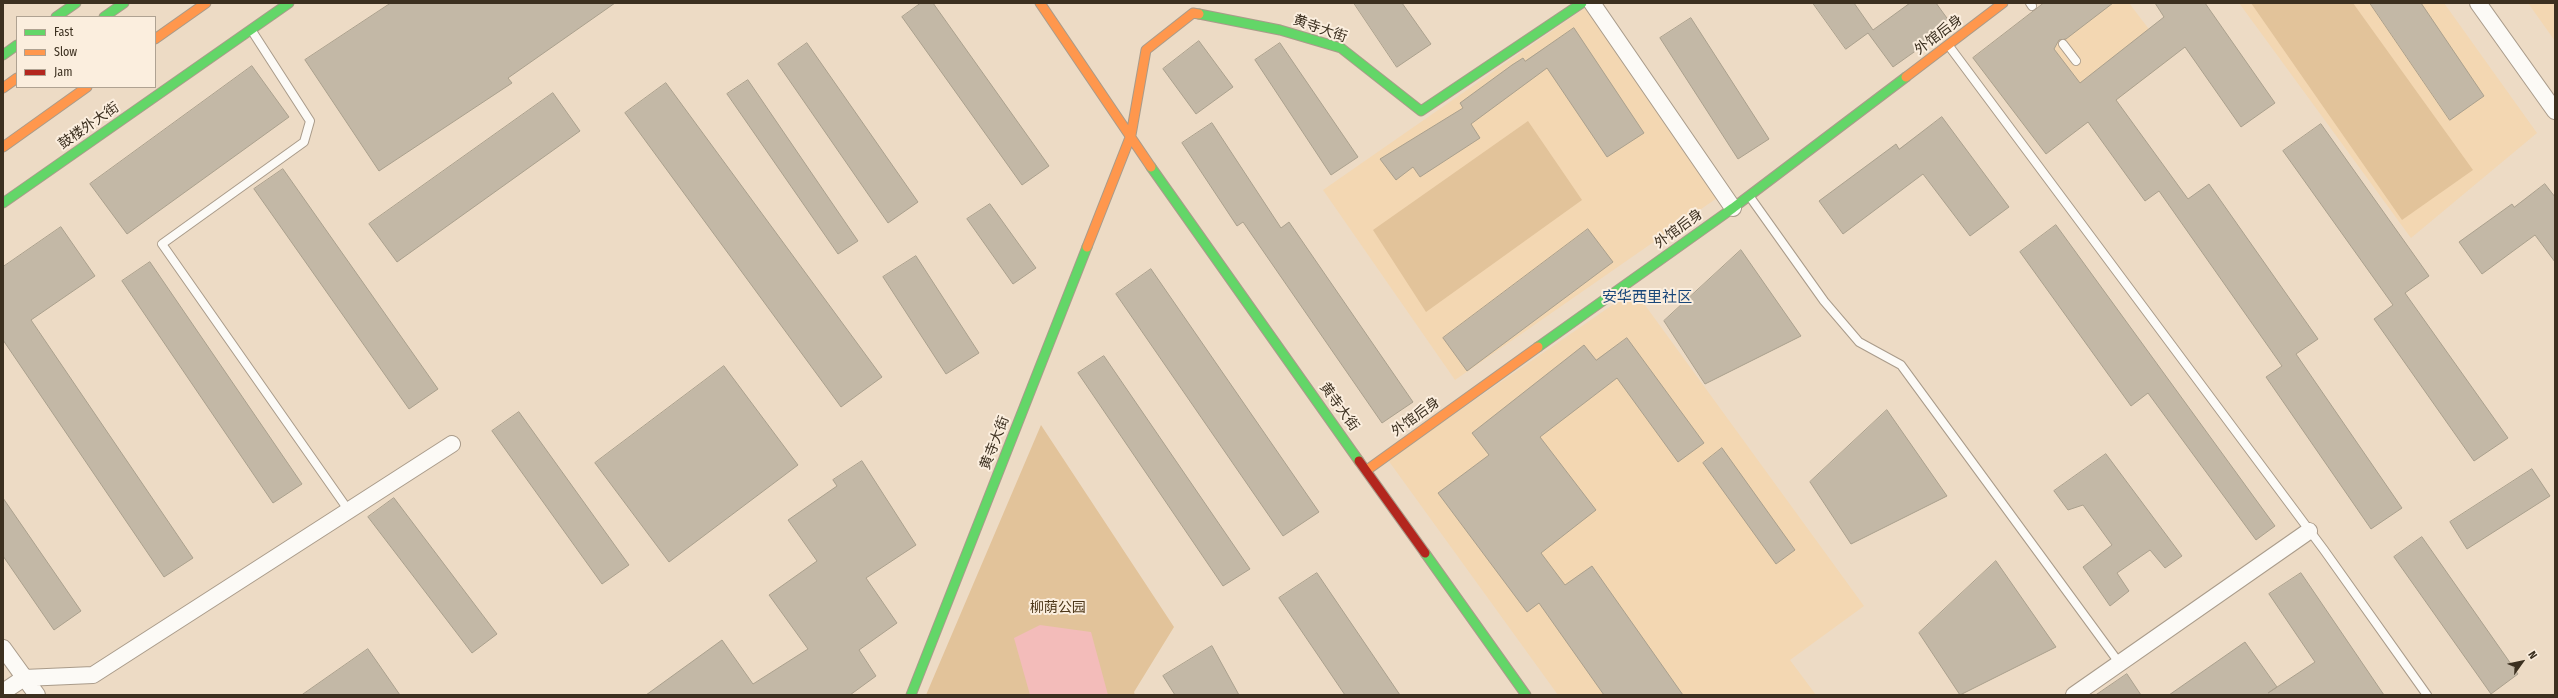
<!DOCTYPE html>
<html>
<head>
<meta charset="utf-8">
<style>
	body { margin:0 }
	#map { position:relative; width:2558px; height:698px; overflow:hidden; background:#eddbc5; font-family:"Fira Sans Condensed",sans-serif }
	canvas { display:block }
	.frame { position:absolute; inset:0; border:4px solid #3c3020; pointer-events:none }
	.legend { position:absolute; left:16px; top:16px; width:140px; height:72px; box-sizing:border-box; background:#fbeede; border:1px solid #afa292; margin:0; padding:5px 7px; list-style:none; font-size:12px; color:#3c3020 }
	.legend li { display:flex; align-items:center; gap:8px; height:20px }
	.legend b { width:20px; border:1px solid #afa292 }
	.north { position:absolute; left:2502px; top:642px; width:40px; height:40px; -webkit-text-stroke:3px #fbeede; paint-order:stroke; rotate:57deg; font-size:11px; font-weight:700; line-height:16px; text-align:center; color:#3c3020 }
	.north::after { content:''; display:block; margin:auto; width:14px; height:18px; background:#3c3020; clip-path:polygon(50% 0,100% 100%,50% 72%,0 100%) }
</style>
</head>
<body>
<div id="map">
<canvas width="2558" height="698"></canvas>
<div class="frame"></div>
<ul class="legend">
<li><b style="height:5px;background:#63d668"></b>Fast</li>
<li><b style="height:5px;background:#ff974d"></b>Slow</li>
<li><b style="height:5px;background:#b3261e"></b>Jam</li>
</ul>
<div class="north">N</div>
</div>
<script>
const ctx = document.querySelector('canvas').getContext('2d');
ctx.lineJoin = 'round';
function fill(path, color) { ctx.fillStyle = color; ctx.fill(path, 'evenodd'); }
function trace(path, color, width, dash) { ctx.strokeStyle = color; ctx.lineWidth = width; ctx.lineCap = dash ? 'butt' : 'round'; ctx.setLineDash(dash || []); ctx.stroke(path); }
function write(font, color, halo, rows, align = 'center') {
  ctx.font = font + ' "Fira Sans Condensed","Noto Sans SC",sans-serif'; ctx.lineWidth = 4; ctx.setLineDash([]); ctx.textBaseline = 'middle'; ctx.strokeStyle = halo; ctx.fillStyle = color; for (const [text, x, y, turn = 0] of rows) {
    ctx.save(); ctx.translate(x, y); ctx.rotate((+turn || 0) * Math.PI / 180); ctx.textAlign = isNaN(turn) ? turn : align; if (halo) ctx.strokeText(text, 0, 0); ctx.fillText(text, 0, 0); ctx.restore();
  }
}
fill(new Path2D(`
	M2044 3H2129L2171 58 2046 154 1973 58Z
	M2239 3H2444L2537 133 2411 238Z
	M2528 3H2555V41Z
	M1585 8 1717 198 1455 380 1323 190Z
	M1634 290 1864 606 1790 660 1816 695H1558L1388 460Z`), '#f3d7b2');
fill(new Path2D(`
	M2251 3H2353L2473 170 2402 220Z
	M1528 121 1582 200 1426 312 1373 230Z
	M1041 425 1174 627 1134 692 1135 695H926Z`), '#e2c39a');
fill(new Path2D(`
	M1040 625 1091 632 1108 695H1030L1014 638Z`), '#f3bcba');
const building = new Path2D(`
	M391 3H615L508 78 512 83 379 171 305 60Z
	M921 3H933L1049 166 1022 185 902 17Z
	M1354 3H1402L1431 44 1397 67Z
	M1813 3H1854L1873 30 1910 3H1936L1952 25 1893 67 1868 33 1846 49Z
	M2044 3H2113L2066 39 2059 40 2054 49 2080 83 2164 17 2155 3H2205L2275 103 2241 127 2185 47 2116 100 2188 199 2209 184 2318 339 2296 354 2402 508 2371 529 2266 377 2282 366 2159 191 2145 201 2088 122 2046 154 1973 58Z
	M2370 3H2421L2484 96 2450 120Z
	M1691 18 1769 139 1738 159 1660 38Z
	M1574 28 1644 133 1607 157 1547 68 1471 124 1480 138 1420 177 1413 167 1396 180 1380 159 1463 108 1460 103 1512 65 1523 58 1525 61Z
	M1199 41 1233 87 1196 114 1163 69Z
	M807 43 918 202 888 223 778 64Z
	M1280 43 1358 157 1331 175 1255 60Z
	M252 66 289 117 127 234 90 184Z
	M748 80 858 241 838 254 727 94Z
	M666 83 882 377 841 407 625 113Z
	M553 93 580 131 397 262 369 224Z
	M1942 117 2009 207 1970 236 1923 174 1843 234 1819 201 1896 144 1899 149Z
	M1212 123 1281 228 1289 222 1413 402 1382 423 1243 222 1237 226 1182 143Z
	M2321 124 2429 276 2405 293 2508 438 2474 461 2374 319 2393 305 2283 151Z
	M283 169 438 389 409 409 254 189Z
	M2545 184 2555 197V262L2535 235 2482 274 2459 242 2512 204 2514 207Z
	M990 204 1036 268 1013 284 967 219Z
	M2056 225 2275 526 2256 540 2148 393 2131 406 2020 252Z
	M61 227 95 276 31 320 193 558 164 577 3 340V267Z
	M1588 229 1613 262 1467 371 1443 338Z
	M1741 250 1801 336 1705 384 1664 321Z
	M916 256 979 353 946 374 883 277Z
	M150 262 302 484 273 503 122 281Z
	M1151 269 1319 512 1283 536 1116 294Z
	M1627 338 1704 443 1678 462 1617 378 1540 437 1596 510 1541 553 1565 585 1592 566 1683 695H1604L1539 603 1527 612 1438 493 1489 455 1472 433 1584 345 1596 360Z
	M1104 356 1250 569 1223 586 1078 373Z
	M724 366 798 465 669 562 595 463Z
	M1887 410 1947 496 1851 544 1810 482Z
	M519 412 629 565 602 584 492 431Z
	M1722 448 1795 550 1776 564 1703 463Z
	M2106 454 2182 556 2165 568 2150 550 2117 573 2129 591 2110 606 2083 567 2112 545 2083 505 2068 510 2054 491Z
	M862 461 916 545 866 578 897 623 859 650 876 676 850 695H646L722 640 753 684 808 649 769 595 817 561 788 520 837 486 833 480Z
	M2532 469 2550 496 2467 549 2450 522Z
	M3 498 81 611 54 630 3 556Z
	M394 498 497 634 472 653 368 517Z
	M2422 537 2518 674 2491 694 2394 557Z
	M1996 561 2056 647 1960 695 1919 633Z
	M1317 573 1400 695H1345L1279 598Z
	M2301 573 2384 695H2169L2245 642 2277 687 2268 693 2315 662 2269 594Z
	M1212 646 1239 695H1175L1163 676Z
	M368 649 400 695H302Z
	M2127 674 2141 695H2096Z`);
fill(building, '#c3b8a6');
trace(building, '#aaa08d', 1);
const lane = new Path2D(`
	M2030 3 2032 6
	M252 31 310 121 304 142 162 244 349 511
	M2063 44 2076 61
	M1949 46 2324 550 2427 695
	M1750 197 1824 301 1859 342 1901 365 2120 664`);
const street = new Path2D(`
	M1592 3 1733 208
	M2478 3 2555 111
	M3 648 37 695
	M3 692 24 678 93 675 452 444
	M2074 695 2309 531`);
const fast = new Path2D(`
	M1199 14 1280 30 1341 48 1421 111 1582 3
	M56 17 76 3
	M104 17 124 3
	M3 55 17 45
	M1151 167 1359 461
	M3 203 289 3
	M1538 347 1733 208 1906 77
	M1425 553 1526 695
	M911 695 1087 247`);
const slow = new Path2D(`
	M1040 3 1151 167
	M155 39 206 3
	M1906 77 2003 3
	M3 88 17 78
	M3 147 87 87
	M1087 247 1131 135 1146 50 1193 13 1199 14
	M1367 470 1538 347`);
const jam = new Path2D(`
	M1359 461 1425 553`);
trace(lane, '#a99b8a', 10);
trace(street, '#a99b8a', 18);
trace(fast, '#a99b8a', 11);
trace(slow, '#a99b8a', 11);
trace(jam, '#a99b8a', 11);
trace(lane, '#fcfaf6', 8);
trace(street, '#fcfaf6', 16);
trace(fast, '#63d668', 9);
trace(slow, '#ff974d', 9);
trace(jam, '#b3261e', 9);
write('14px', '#3c3020', '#fbeede', [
	["黄寺大街",1320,29,19],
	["外馆后身",1939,35,-37],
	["鼓楼外大街",89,126,-35],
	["外馆后身",1679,229,-36],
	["黄寺大街",1339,407,54],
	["外馆后身",1416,417,-36],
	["黄寺大街",995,443,-69]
]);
write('14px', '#4e381a', '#fbeede', [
	["柳荫公园",1058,608]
]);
write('15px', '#184679', '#fbeede', [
	["安华西里社区",1647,298]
]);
</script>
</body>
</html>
